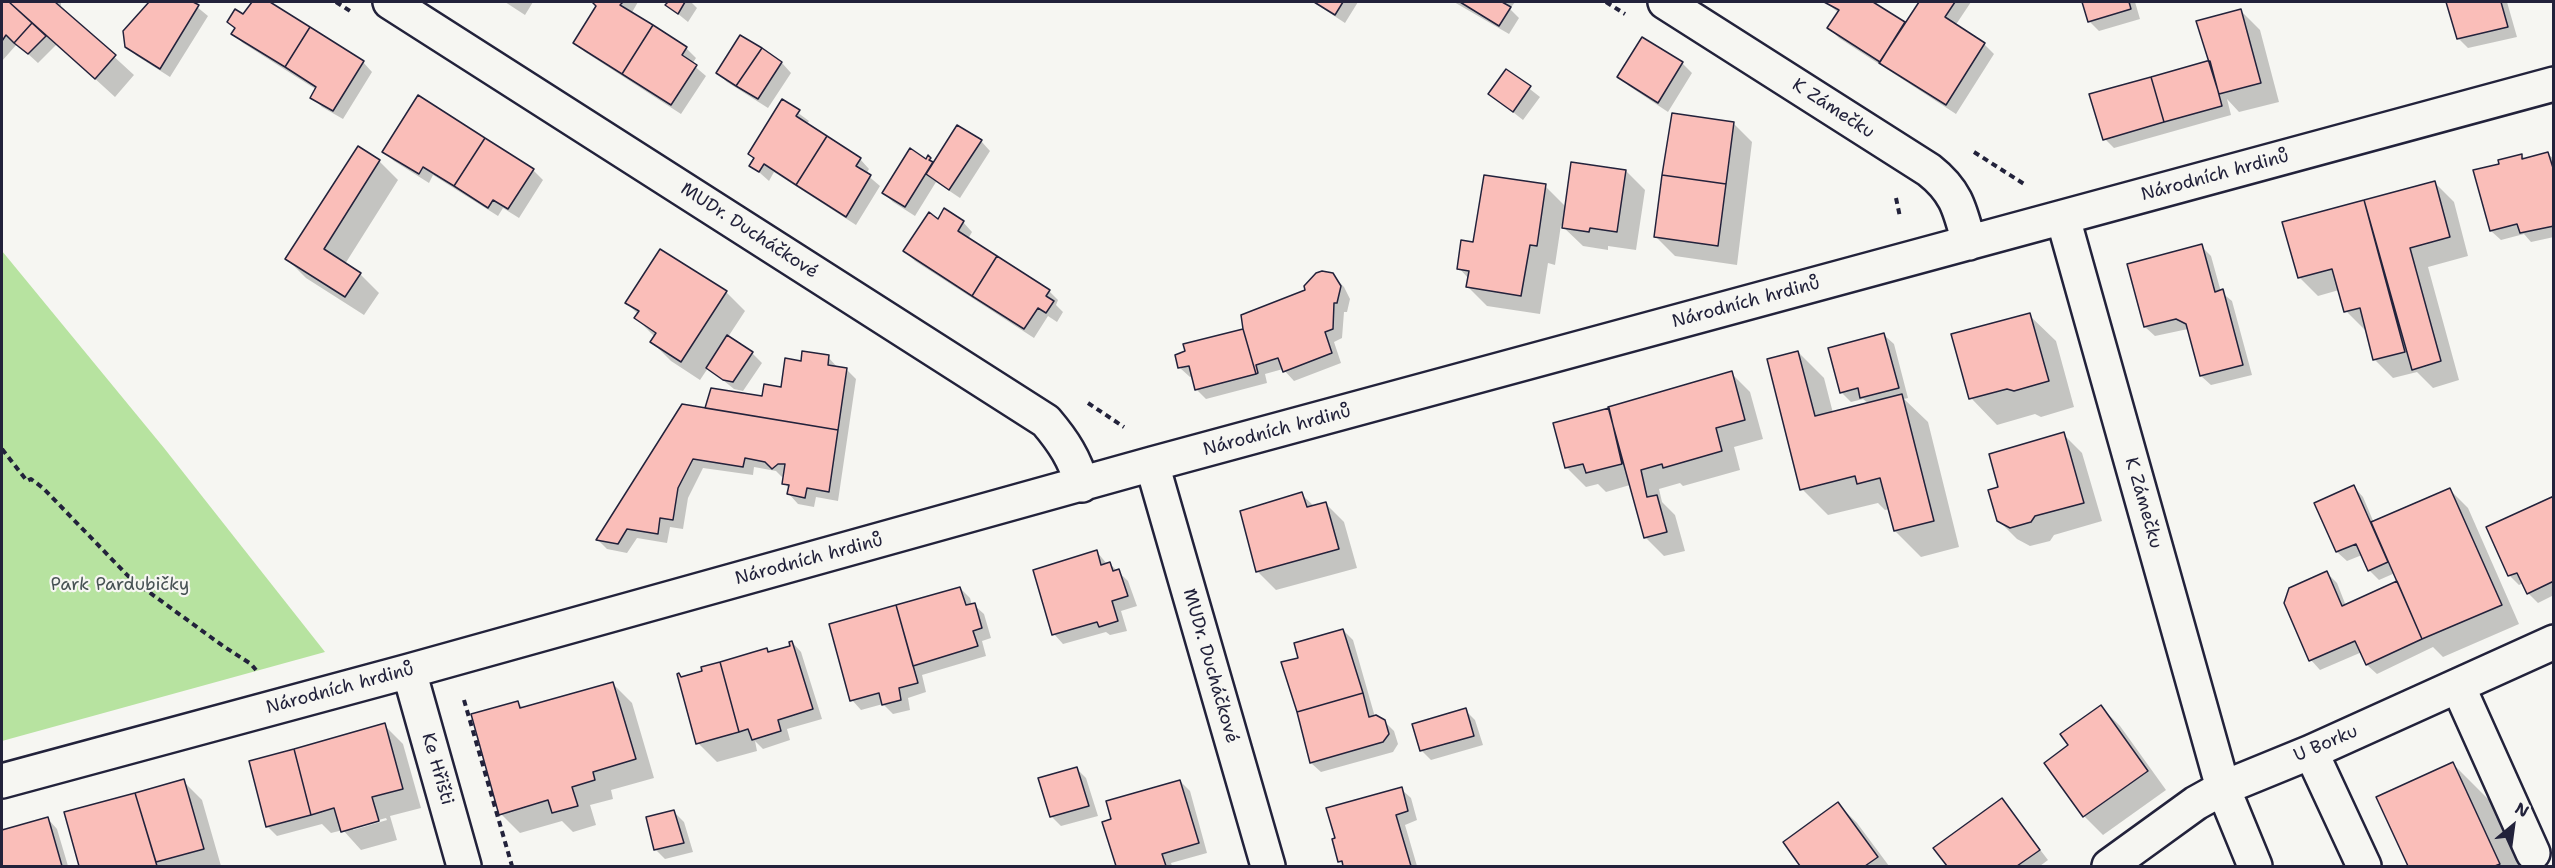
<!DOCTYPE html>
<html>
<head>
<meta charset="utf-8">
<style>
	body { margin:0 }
	#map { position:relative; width:2555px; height:868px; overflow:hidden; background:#f6f6f2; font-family:"Shantell Sans",sans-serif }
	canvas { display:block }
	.frame { position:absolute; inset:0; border:3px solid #22223b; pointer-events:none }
	.north { position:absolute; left:2483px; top:796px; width:60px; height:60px; -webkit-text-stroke:4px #f6f6f2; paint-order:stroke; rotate:29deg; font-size:16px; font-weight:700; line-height:24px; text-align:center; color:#22223b }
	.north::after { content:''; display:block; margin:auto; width:21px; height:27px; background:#22223b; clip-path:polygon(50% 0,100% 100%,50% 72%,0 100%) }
</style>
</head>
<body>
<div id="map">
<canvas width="2555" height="868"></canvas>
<div class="frame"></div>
<div class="north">N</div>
</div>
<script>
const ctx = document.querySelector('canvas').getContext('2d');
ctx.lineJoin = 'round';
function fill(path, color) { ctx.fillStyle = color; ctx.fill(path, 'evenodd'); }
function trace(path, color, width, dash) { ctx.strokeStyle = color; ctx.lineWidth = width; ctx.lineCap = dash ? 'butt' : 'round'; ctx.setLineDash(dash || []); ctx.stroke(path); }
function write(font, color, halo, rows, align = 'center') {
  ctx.font = font + ' "Shantell Sans",sans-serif'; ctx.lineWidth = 4.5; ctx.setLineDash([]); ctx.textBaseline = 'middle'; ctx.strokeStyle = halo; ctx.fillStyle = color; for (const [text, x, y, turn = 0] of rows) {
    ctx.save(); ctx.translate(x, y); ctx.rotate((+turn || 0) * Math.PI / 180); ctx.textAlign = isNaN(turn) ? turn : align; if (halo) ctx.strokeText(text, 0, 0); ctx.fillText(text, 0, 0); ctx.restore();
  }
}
fill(new Path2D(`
	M2 251 164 448 325 652 2 741Z`), '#b7e3a0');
fill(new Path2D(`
	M2 2H61V8L134 75 115 97 57 44 38 63 17 44 2 61Z
	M151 2H191L208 16 170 77 137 56 126 46 124 31Z
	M253 2H267L363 62 372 72 343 119 322 107 312 97 317 90 243 43 233 34 236 29 229 22 244 16Z
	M505 2H533L525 15Z
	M594 2H638L631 14 686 48 696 58 692 64 706 76 681 114 585 52 575 43 598 6Z
	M670 2H691L697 8 688 22 667 5Z
	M1313 2H1358L1345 23Z
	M1454 2H1515L1510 9 1519 18 1509 34Z
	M1825 2H1870L1907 24 1921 2H1971L1955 26 1984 44 1994 54 1956 114 1839 38 1829 28 1839 13Z
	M2084 2H2135L2140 19 2099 31 2089 21Z
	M2448 2H2507L2517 37 2468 48 2458 38Z
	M2241 11 2260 30 2279 102 2239 112 2227 99 2231 115 2114 148 2105 139 2211 62Z
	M740 37 782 63 791 73 768 108 727 82 717 73Z
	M1682 63 1692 73 1668 112 1629 86 1619 77Z
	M1507 71 1540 97 1523 120 1490 94Z
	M418 98 533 170 543 180 519 218 503 208 498 216 433 175 429 183 394 161 384 152Z
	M782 101 809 121 806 125 860 159 869 169 866 174 880 186 856 225 774 172 769 181 751 165 755 159 750 154Z
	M1733 123 1752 142 1737 265 1675 256 1656 237Z
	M981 141 990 151 960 198 936 182 915 216 893 202 884 193 929 158 934 163Z
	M2548 154 2554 159V237L2531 242 2524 234 2501 240 2491 231 2475 171 2500 166 2521 155 2525 159Z
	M379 161 398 180 345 264 360 274 379 293 364 315 306 278 287 259Z
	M1626 171 1645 190 1636 250 1608 246V250L1583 246 1561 225 1555 265 1548 263 1540 314 1487 306 1468 287 1469 279 1459 268 1475 244 1545 186 1566 207Z
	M2435 183 2454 202 2468 256 2428 267 2459 380 2433 388 2417 372 2393 378 2374 359 2367 330H2365L2346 311 2339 290 2318 296 2299 277 2284 224Z
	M939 221 963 222 972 232 968 239 1049 291 1058 300 1056 305 1063 312 1057 322 1048 316 1034 338 915 261 905 251Z
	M2201 246 2211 256 2221 292 2232 301 2252 375 2211 385 2201 376 2188 329 2155 336 2145 327Z
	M1334 277 1344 287 1350 299 1347 312H1344L1342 338 1334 342 1341 363 1294 381 1283 369 1265 374 1267 383 1206 399 1196 389 1193 376 1190 377 1180 368Z
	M726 292 745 311 728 337 752 353 762 363 743 391 734 389 708 368 700 380 671 361 652 342 655 337 636 318 639 315 627 303Z
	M2029 315 2056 341 2074 407 2041 417 2035 414 1997 425 1971 398Z
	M1884 335 1894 344 1908 398 1904 399 1928 422 1959 547 1921 557 1895 531 1889 509 1885 510 1878 503 1828 515 1802 489 1798 352 1824 378 1833 413 1869 404 1863 399 1851 402 1841 392Z
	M828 357 838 368 846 369 856 379 838 501 816 497 814 507 798 504 789 494 790 489 784 483 785 475 782 477 776 471 754 467 753 475 703 468 688 498 683 529 670 527 667 543 637 538 627 553 607 549 598 540 706 410 763 398 782 388 802 363Z
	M1731 373 1750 392 1763 439 1734 447 1740 470 1683 486 1680 483 1659 489 1662 502 1675 515 1685 551 1664 556 1645 537 1630 485 1606 492 1598 484 1586 487 1567 468 1555 424Z
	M2063 434 2082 453 2102 521 2054 535 2050 541 2030 546 2017 539 1998 520 2000 488Z
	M2354 487 2363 497 2374 523 2450 490 2468 508 2519 624 2443 657 2433 647 2377 674 2367 665 2362 652 2320 670 2311 660 2327 573 2337 583 2346 606 2399 582 2395 573 2379 580 2369 570 2362 555 2347 561 2337 552Z
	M1301 494 1314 506 1325 503 1344 522 1357 568 1276 590 1257 571Z
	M2554 499V595L2538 603 2528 593 2523 583 2519 585 2510 576 2488 527Z
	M1097 552 1107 564H1110L1128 581 1137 606 1121 611 1127 631 1110 635 1106 632 1063 644 1054 634Z
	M960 588 970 598 972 605H974L984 614 991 638 982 641 986 656 922 675 926 692 908 698 910 710 893 714 883 704 861 710 852 700Z
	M1343 630 1353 640 1375 717 1384 721 1394 731 1398 744 1393 752 1321 772 1311 763 1283 663 1299 659Z
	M792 642 801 652 822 719 787 729 790 740 763 749 755 741 757 751 717 762 698 743 679 674 683 678 766 650 769 653 791 647Z
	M613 684 632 703 654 778 611 790 613 799 590 805 596 825 573 832 562 821 520 833 501 814 518 703 523 708Z
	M2101 707 2120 726 2166 790 2103 835 2084 816 2070 746Z
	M1465 710 1475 720 1483 745 1431 760 1421 750Z
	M384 725 403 744 421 808 390 816 397 840 361 850 343 830 331 833 322 824 277 836 267 826ZM386 818 387 820 353 830V827Z
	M2453 764 2490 801 2520 866H2410L2378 798Z
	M1076 768 1086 778 1098 816 1061 826 1051 816Z
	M183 781 202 800 221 866H80L66 813Z
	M1180 781 1190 791 1207 853 1171 863 1172 866H1117L1104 823Z
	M1401 789 1411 798 1417 820 1405 825 1417 866H1345L1340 861Z
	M2002 800 2048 860 2040 866H1948L1936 848Z
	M1838 804 1857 823 1889 866H1802L1785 843Z
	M674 812 684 822 693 852 665 859 655 849Z
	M48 819 57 829 68 866H2V831Z`), '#0003');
const building = new Path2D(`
	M2 2H9L32 23 14 43 6 35 2 41Z
	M9 2H55L116 55 95 79Z
	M149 2H193L199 5 160 69 125 47 123 31Z
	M252 2H270L310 27 285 67 231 34 235 28 227 22 235 9 243 14Z
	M592 2H623L620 5 653 25 622 74 573 43 596 6Z
	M668 2H685L678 14 665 5Z
	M1314 2H1343L1335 15Z
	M1460 2H1502L1511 7 1499 26Z
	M1824 2H1873L1905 22 1880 62 1827 28 1839 10Z
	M1919 2H1955L1945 17 1985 43 1946 105 1879 63Z
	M2082 2H2129L2131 9 2088 22Z
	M2446 2H2501L2508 27 2457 39Z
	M2241 9 2261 83 2219 94 2196 21Z
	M32 23 46 36 28 54 14 43Z
	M653 25 687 47 682 55 697 65 671 105 622 74Z
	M310 27 364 61 333 111 310 98 316 87 285 67Z
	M740 35 762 48 736 86 716 73Z
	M1642 37 1683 62 1658 103 1617 77Z
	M762 48 782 62 758 99 736 86Z
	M2207 61H2210L2222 106 2164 122 2151 77Z
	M1506 69 1531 86 1513 112 1488 94Z
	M2151 77 2164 122 2103 140 2089 94Z
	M418 95 485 138 454 186 423 167 419 174 382 152Z
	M782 99 800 110 796 116 827 136 796 185 764 164 759 172 749 166 754 158 748 154Z
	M1672 113 1734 122 1726 184 1662 175Z
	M957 125 982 140 949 190 926 174Z
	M827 136 861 158 856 166 871 175 846 217 796 185Z
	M485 138 534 169 508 209 493 200 488 208 454 186Z
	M358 146 380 160 324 249 361 273 345 297 285 259Z
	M910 148 926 159 928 155 931 158 929 160 933 162 905 207 882 193Z
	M2548 152 2554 171V226L2520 233 2517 224 2490 231 2473 170 2499 164 2498 160 2522 154V159Z
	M1571 162 1626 170 1617 232 1590 228 1589 232 1562 228Z
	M1484 175 1546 184 1537 246 1530 245 1521 296 1466 287 1469 271 1457 269 1461 240 1473 242Z
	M1662 175 1726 184 1718 246 1654 237Z
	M2435 181 2450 237 2410 248 2441 361 2412 370 2364 200Z
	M2364 200 2405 352 2373 360 2360 308 2344 312 2332 269 2298 278 2282 222Z
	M944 208 964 221 958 231 997 256 972 296 903 251 929 212 938 219Z
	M2202 244 2215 292 2223 289 2243 365 2200 376 2186 324 2176 319 2144 327 2127 264Z
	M660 249 727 291 681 362 650 342 656 333 634 318 639 311 625 303Z
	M997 256 1050 290 1046 296 1054 301 1046 313 1038 308 1024 329 972 296Z
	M1322 271 1333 273 1341 286 1337 303H1334L1333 329 1325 332 1332 353 1283 372 1278 358 1256 365 1258 373 1256 374 1243 329 1241 315 1305 290 1304 286 1316 273Z
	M2030 313 2049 381 2014 391 2007 389 1969 399 1951 334Z
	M1243 329 1256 374 1195 390 1189 366 1178 368 1175 355 1185 351 1183 344Z
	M1884 333 1899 388 1860 398 1858 388 1840 393 1828 348Z
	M727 335 753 352 733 382 723 380 706 368Z
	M802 351 829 355 828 365 847 368 838 430 705 408 711 388 762 396 764 384 781 387 785 358 801 361Z
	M1798 351 1815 416 1902 394 1934 521 1894 531 1880 478 1857 484 1855 476 1800 490 1767 359Z
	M1732 371 1745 420 1716 428 1722 451 1663 468 1662 464 1641 470 1647 497 1657 495 1667 532 1644 538 1608 407Z
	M682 404 838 430 829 492 807 488 805 498 787 494 789 485 782 484 785 464H778L772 469 765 462 745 458 743 467 693 459 678 488 673 520 660 518 658 534 627 529 618 544 596 540Z
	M1609 408 1622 464 1586 473 1583 464 1565 468 1553 423Z
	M2064 432 2084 503 2035 516 2031 522 2010 528 1997 521 1988 490 1998 487 1989 454Z
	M2354 485 2388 562 2368 571 2356 544 2336 552 2314 503Z
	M2450 488 2502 605 2422 639 2371 522Z
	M1302 492 1307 507 1326 502 1339 549 1256 572 1240 511Z
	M2554 496V581L2527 594 2517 573 2508 576 2486 527Z
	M1097 550 1101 565 1110 562 1113 571 1119 569 1128 596 1112 601 1118 621 1099 627 1097 622 1052 635 1033 570Z
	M2327 571 2342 606 2397 581 2422 639 2366 665 2355 641 2309 661 2284 603 2289 588Z
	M960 587 966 605 975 603 982 628 973 631 978 646 913 666 896 605Z
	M896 605 918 683 899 688 901 700 882 705 879 693 850 701 829 624Z
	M1343 629 1363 693 1297 712 1281 662 1298 658 1294 643Z
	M792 641 813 709 778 720 781 731 752 740 748 729 739 732 720 662 767 648 768 652 790 646 789 642Z
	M720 662 739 732 696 744 677 674 679 673 681 677 702 671 701 667Z
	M613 682 636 759 593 772 595 780 572 787 578 806 552 813 548 800 499 815 471 714 518 701 520 708Z
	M1363 693 1369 717 1376 715 1385 720 1389 734 1383 742 1310 763 1297 712Z
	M2101 705 2148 771 2083 817 2044 763 2068 745 2060 734Z
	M1466 708 1474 736 1420 751 1412 724Z
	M385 723 403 789 372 797 379 821 341 832 334 808 311 815 294 749Z
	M294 749 311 815 266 827 249 761Z
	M2453 762 2500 864 2495 866H2408L2376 797Z
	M1077 767 1089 806 1050 817 1038 778Z
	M184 779 204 849 156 862 135 793Z
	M1180 780 1199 843 1162 854 1166 866H1116L1102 822 1111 819 1106 801Z
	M1402 787 1408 811 1396 815 1411 866H1343L1342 861 1338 862 1332 839 1335 838 1326 808Z
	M135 793 157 866H79L64 812Z
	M2002 798 2040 850 2017 866H1947L1933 848Z
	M1838 802 1878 857 1865 866H1800L1783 842Z
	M674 810 684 843 654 850 646 817Z
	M48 817 62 866H2V830Z`);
fill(building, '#fabeb9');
trace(building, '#22223b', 1.5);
const minor = new Path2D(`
	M390 2 1046 421C1063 441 1075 459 1082 485
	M1665 2 1929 170C1957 192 1960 210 1969 243
	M2063 218 2223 788 2255 866
	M1152 464 1268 866
	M409 671 464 866
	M2458 686 2533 853
	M2311 752 2364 866
	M2 781 409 671 1152 464 2554 84
	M2109 866 2196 803 2223 788 2311 752 2554 642`);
trace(minor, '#22223b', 38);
trace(new Path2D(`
	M336 2 350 11
	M1606 2 1625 14
	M1974 152 2024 184
	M1896 198 1900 217
	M1088 403 1124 427
	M2 449 27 481 31 479 43 488 131 579 223 646 251 664 256 670
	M464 700 512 866`), '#22223b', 4, [6, 4.5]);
trace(minor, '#f6f6f2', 33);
write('18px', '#22223b', '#f6f6f2', [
	["K Zámečku",1833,109,33],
	["Národních hrdinů",2215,176,-15],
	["MUDr. Ducháčkové",749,231,33],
	["Národních hrdinů",1746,303,-15],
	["Národních hrdinů",1277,431,-15],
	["K Zámečku",2143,503,74],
	["Národních hrdinů",809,560,-15],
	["MUDr. Ducháčkové",1210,666,74],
	["Národních hrdinů",340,689,-15],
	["U Borku",2326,744,-23],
	["Ke Hřišti",437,769,74]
]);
write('18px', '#475254', '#f6f6f2', [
	["Park Pardubičky",120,585]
]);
</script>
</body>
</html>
